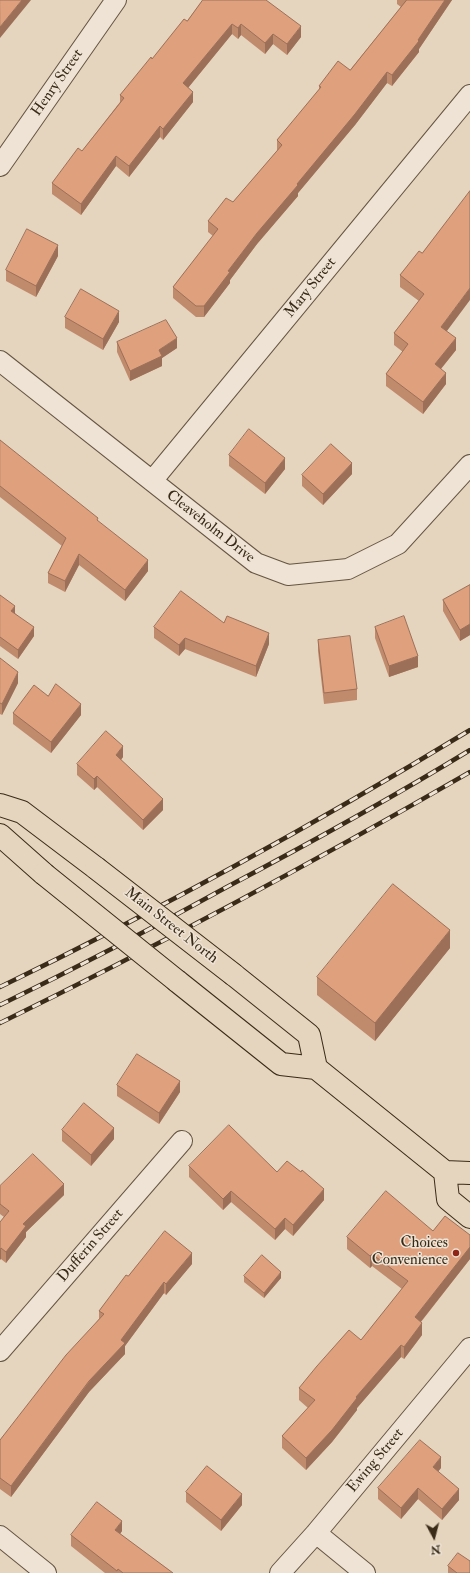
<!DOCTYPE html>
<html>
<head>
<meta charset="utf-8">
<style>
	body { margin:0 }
	#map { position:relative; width:470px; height:1573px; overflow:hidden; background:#e5d4be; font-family:"IM FELL Double Pica",serif }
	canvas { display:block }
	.north { position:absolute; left:414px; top:1517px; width:40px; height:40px; -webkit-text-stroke:3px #eee3d5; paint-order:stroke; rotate:173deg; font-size:11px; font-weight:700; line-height:16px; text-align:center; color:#392b17 }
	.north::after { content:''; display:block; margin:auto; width:14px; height:18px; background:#392b17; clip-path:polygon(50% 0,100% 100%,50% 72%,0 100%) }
</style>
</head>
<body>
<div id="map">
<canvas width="470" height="1573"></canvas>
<div class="north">N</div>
</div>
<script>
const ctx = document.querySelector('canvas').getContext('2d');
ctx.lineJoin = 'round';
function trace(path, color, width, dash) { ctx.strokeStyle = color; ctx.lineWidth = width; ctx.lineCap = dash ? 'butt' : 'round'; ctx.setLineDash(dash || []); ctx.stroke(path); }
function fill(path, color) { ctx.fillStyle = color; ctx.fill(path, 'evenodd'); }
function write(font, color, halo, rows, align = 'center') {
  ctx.font = font + ' "IM FELL Double Pica",serif'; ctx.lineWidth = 3; ctx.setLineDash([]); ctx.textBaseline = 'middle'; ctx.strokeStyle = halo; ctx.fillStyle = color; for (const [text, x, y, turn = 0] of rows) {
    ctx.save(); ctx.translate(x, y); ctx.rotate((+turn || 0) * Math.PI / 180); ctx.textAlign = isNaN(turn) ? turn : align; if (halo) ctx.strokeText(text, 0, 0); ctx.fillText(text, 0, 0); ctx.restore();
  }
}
const minor = new Path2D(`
	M0 166 116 0
	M0 361 256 563 288 575 348 569 398 544 470 465
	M152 481 470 95
	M0 1351 182 1141
	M316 1533 365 1573
	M0 1536 46 1573
	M280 1573 316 1533 470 1348`);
const primary = new Path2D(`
	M0 805 22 812 96 868
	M0 835 44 874
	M234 975 309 1035 316 1068
	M177 981 281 1064 316 1068 445 1172 470 1173
	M445 1172 448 1199 470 1217`);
trace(minor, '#645541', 22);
trace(primary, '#392b17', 24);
trace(minor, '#eee3d5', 20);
trace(primary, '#e5d4be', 22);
const rail = new Path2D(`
	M0 987C161 909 317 823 470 730
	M0 1005C76 968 151 929 225 888 308 844 390 799 470 750
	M0 1023C160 945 316 861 470 772`);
trace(rail, '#392b17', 4.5);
trace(rail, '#eee3d5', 3, [9]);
const primaryBridge = new Path2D(`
	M96 868 234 975
	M44 874 177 981`);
trace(primaryBridge, '#392b17', 24, []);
trace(primaryBridge, '#e5d4be', 22);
fill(new Path2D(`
	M203 0 301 37 287 55 273 44 265 54 241 35 238 39 232 34 188 88 193 102 163 140 160 137 129 177 116 166 81 215 52 194V183L82 151 120 102V95L187 21Z
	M397 0H452L419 49V52L392 86 387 83 355 125 298 193V196L257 244 230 280V283L204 317H196L173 298V287L213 236 208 232V221L233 202 277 151V140L319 90V86L350 70 401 7 397 4Z
	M422 253 446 331 456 350 441 369 446 384 423 414 386 386V374L403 352 394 345V333L419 301 400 287V275Z
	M58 256 36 297 6 281V270Z
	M65 317 119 322 103 350 65 328Z
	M117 342 177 348 162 358V366L130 381 117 352Z
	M0 440 98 522 148 571 125 601 79 565 65 592 48 583V573L62 546 0 497Z
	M229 455 285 469 265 494 229 466Z
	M352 474 323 505 302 486V475Z
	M470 585V635L460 641 443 611V600Z
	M0 595 34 636 18 659 0 646Z
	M224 623 269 644 256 677 185 649 179 656 154 638V627Z
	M375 627 418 667 389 677 375 638Z
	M318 640 357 689V700L324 704 318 651Z
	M0 658 18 683 2 715 0 714Z
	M48 696 81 715 51 753 13 724V713Z
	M123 757 121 760 163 810 143 830 97 787 94 790 77 775V764Z
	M450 948 375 1041 317 995V977Z
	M117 1085 180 1092 159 1124 117 1096Z
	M62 1130 114 1139 91 1166 62 1141Z
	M189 1166 277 1172 324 1200 293 1236 285 1229 275 1240 231 1202 223 1210 189 1177Z
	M0 1186 64 1195 26 1232V1237L6 1263 1 1259 0 1222 4 1217 0 1214Z
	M433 1231 470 1235V1259L421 1322 422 1335 404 1359 401 1357 357 1408V1410L332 1442 306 1470 282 1448V1436L308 1408 299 1400V1388L361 1340 402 1289 372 1266 370 1268 347 1249V1237Z
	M192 1264 166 1295 164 1293 125 1346V1354L89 1392 11 1497 0 1489V1440L99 1319V1311L128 1276Z
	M244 1276 281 1278 264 1298 244 1282Z
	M441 1468 438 1471 459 1500 442 1520 418 1499 401 1519 378 1499V1488Z
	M186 1492 242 1505 221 1531 186 1502Z
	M122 1531 120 1534 173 1573H105L71 1546V1535Z
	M448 1566 470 1573H448Z`), '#c08a6c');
fill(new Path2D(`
	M22 0H31L0 38V27Z
	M445 0H452L419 49V52L392 86V75L418 40Z
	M232 24V34L183 94V83Z
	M241 24V35L238 39V28Z
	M301 26V37L287 55V44Z
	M273 34V44L265 54V43Z
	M387 72V83L355 125 298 193V196L257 244 230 280V283L204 317V306L228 271 257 233Z
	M193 92V102L163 140V129Z
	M160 126V137L129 177V166Z
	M116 156V166L81 215V204Z
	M58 245V256L36 297V286Z
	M470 288V300L441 339V327Z
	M119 311V322L103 350V339Z
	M177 338V348L162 358V366L130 381V371L159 350Z
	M456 338V350L435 376V364Z
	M446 373V384L423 414V402Z
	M285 458V469L265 494V483Z
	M352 463V474L323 505V494Z
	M79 554V565L65 592V581Z
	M148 560V571L125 601V590Z
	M15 606V615L11 611Z
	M470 624V635L460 641V630Z
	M34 627V636L18 659V650Z
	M269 633V644L256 677V666Z
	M185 638V649L179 656V645Z
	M418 656V667L389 677V666Z
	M18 672V683L2 715V704Z
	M81 704V715L51 753V742Z
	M123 746V757L116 766V755Z
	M97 776V787L94 790V779Z
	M163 799V810L143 830V820Z
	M450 930V948L375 1041V1023Z
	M180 1081V1092L159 1124V1113Z
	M114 1128V1139L91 1166V1155Z
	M64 1184V1195L26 1232V1237L6 1263V1252L23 1224Z
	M324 1189V1200L293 1236V1225Z
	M231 1191V1202L223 1210V1199Z
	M285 1218V1229L275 1240V1229Z
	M470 1247V1259L415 1329V1317Z
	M1 1248V1259L0 1260V1250Z
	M192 1253V1264L166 1295V1284Z
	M372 1254V1266L370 1268V1256Z
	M281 1272V1278L264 1298V1293Z
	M164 1282V1293L125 1346V1354L89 1392 11 1497V1486Z
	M422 1323V1335L404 1359V1347Z
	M401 1345V1357L357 1408V1410L332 1442 306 1470V1458L356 1397Z
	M441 1457V1468L433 1478V1467Z
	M418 1488V1499L401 1519V1508Z
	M459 1489V1500L442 1520V1509Z
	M242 1494V1505L221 1531V1520Z
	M122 1521V1531L115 1541V1530Z`), '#9c7058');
const building = new Path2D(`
	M0 0H22L0 27Z
	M203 0H266L301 26 287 44 273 34 265 43 241 24 238 28 232 24 183 83 193 92 163 129 160 126 129 166 116 156 81 204 52 183 78 148 82 151 124 98 120 95 151 57 152 59 184 19 187 21Z
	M407 0H445L418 40 419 41 392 75 387 72 355 114 297 184 298 185 257 233 228 271 230 272 204 306H196L173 287 218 229 208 221 226 198 233 202 282 145 277 140 321 87 319 86 338 61 350 70Z
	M470 191V288L441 327 456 338 435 364 446 373 423 402 386 374 408 344 394 333 424 294 400 275 419 251 422 253Z
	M27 229 58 245 36 286 6 270Z
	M81 289 119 311 103 339 65 317Z
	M166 320 177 338 159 350 162 356 130 371 117 342Z
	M249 429 285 458 265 483 229 455Z
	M0 440 98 518 97 520 148 560 125 590 79 554 65 581 48 573 66 538 0 486Z
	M331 444 352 463 323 494 302 475Z
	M470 585V624L460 630 443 600Z
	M181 591 224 623 227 616 269 633 256 666 185 638 179 645 154 627Z
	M0 595 15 606 11 611 34 627 18 650 0 637Z
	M404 616 418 656 389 666 375 627Z
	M350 636 357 689 324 693 318 640Z
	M0 658 18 672 2 704 0 703Z
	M56 684 81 704 51 742 13 713 34 685 48 696Z
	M106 731 123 746 116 755 163 799 143 820 97 776 94 779 77 764Z
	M393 884 450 930 375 1023 317 977Z
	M137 1054 180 1081 159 1113 117 1085Z
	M84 1103 114 1128 91 1155 62 1130Z
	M229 1125 277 1172 287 1161 301 1172 302 1170 324 1189 293 1225 285 1218 275 1229 231 1191 223 1199 189 1166Z
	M33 1154 64 1184 23 1224 26 1226 6 1252 1 1248 0 1250V1222L9 1211 0 1204V1186Z
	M386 1191 433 1231 445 1216 470 1235V1247L415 1317 422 1323 404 1347 401 1345 356 1397 357 1398 332 1430 306 1458 282 1436 315 1400 299 1388 317 1366 349 1330 361 1340 408 1281 372 1254 370 1256 347 1237Z
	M165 1231 192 1253 166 1284 164 1282 121 1340 125 1343 89 1381 11 1486 0 1478V1440L66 1355 104 1314 99 1311 126 1275 128 1276Z
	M262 1255 281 1272 264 1293 244 1276Z
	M420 1440 441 1457 433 1467 459 1489 442 1509 418 1488 401 1508 378 1488Z
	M207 1466 242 1494 221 1520 186 1492Z
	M97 1502 122 1521 115 1530 173 1573H123L118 1569 117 1571 71 1535Z
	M458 1553 470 1561V1573H457L448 1566Z`);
fill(building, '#dfa07e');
trace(building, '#9c7058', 1);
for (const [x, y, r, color] of [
	[456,1253,4,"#8f2418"]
]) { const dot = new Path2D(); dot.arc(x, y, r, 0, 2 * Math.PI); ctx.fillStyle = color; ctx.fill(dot); trace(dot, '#eee3d5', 1.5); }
write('15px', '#392b17', '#eee3d5', [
	["Henry Street",58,83,-55],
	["Mary Street",311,288,-51],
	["Cleaveholm Drive",210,527,38],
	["Main Street North",171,926,38],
	["Dufferin Street",91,1246,-49],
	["Ewing Street",376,1461,-50]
]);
write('15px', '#392b17', '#eee3d5', [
	["Choices",448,1244],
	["Convenience",448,1261]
], 'right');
</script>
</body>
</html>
